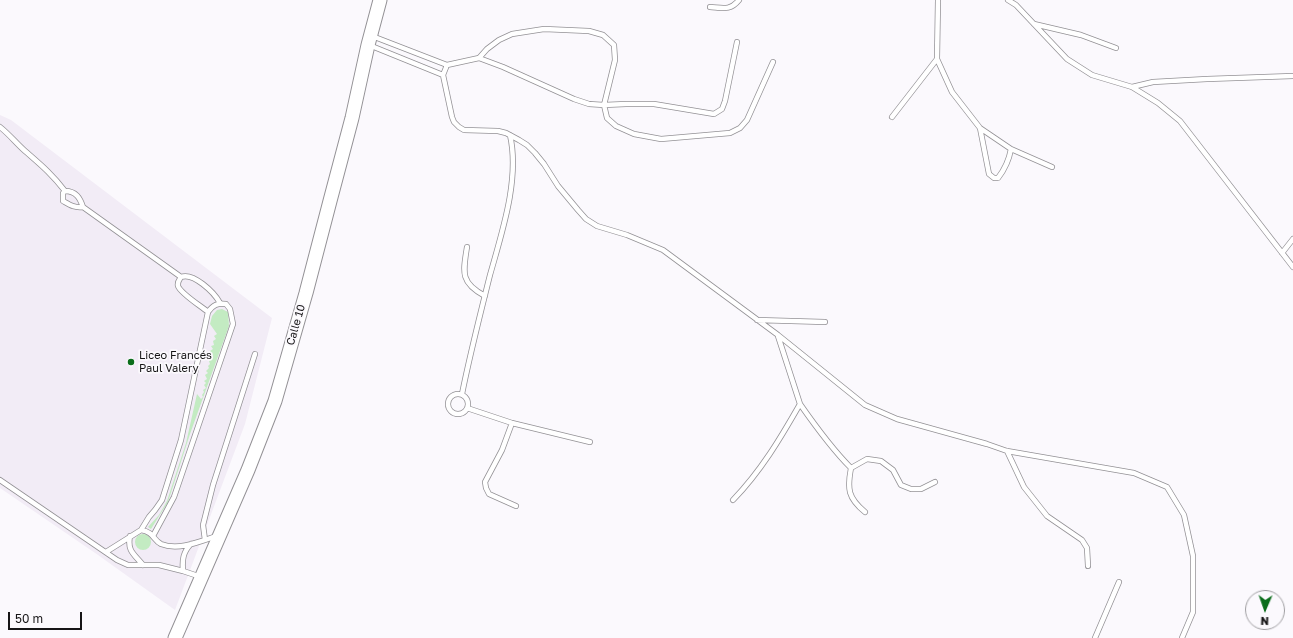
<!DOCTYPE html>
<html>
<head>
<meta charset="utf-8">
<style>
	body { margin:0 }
	#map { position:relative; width:1293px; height:638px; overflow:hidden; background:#fbf9fd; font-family:"Golos Text",sans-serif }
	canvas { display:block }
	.north { position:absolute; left:1245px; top:590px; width:40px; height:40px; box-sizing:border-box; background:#fbf9fd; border:1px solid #9f9ea1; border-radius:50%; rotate:182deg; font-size:11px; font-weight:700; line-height:16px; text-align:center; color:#161516 }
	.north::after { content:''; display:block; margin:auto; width:14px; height:18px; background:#0a6d1a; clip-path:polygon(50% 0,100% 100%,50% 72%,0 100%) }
	.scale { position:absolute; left:8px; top:612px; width:74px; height:18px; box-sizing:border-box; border:2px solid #161516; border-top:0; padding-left:5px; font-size:12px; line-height:14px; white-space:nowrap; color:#161516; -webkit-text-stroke:3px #fbf9fd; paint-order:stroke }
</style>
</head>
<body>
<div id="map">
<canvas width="1293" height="638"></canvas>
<div class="north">N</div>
<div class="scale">50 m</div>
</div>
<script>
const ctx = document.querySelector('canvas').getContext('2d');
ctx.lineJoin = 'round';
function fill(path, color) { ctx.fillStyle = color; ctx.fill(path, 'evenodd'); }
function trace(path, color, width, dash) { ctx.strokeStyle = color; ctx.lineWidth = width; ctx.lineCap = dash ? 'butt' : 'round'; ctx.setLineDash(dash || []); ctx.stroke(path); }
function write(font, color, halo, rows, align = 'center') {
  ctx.font = font + ' "Golos Text",sans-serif'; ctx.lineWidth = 3.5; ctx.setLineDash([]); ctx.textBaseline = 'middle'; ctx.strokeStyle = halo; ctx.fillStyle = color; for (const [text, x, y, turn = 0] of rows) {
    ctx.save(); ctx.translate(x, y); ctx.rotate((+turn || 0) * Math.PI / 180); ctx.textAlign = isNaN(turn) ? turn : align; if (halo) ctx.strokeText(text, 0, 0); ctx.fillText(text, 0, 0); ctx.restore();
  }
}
fill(new Path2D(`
	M0 115 11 120 272 318 245 424 175 610 98 555 0 488Z`), '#f2ecf6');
fill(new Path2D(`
	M222 309 228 312 229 326 190 434 168 502 151 529 148 527 159 515 167 501 186 443 197 394 201 399 203 397 202 395 204 392 203 390 206 388 204 385 206 383 204 381 207 379 205 375 208 373 206 371 209 368 208 366 210 364 209 361 211 359 209 356 212 354 210 351 213 349 211 346 214 345 213 341 216 339 214 336 217 334 210 324 212 316 217 310Z
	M135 542a8 8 0 1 1 16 0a8 8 0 1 1-16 0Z`), '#c3ebc2');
const lane = new Path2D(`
	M938 0 937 59 952 92 980 128 1011 149 1052 167
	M1008 0 1016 5 1067 59 1092 75 1132 87 1158 103 1180 121 1293 267
	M710 7C723 8 730 11 739 0
	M1034 24 1081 35 1116 48
	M372 36 447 65 479 58 503 67 574 99 589 104 604 105 626 104H654L714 114 722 109 725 101 737 42
	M369 45 443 75
	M479 58 487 49 499 40 512 34 544 29 589 31 603 35 614 45 615 60 604 105 607 118 616 126 634 134 661 139 730 133 740 128 747 120 773 62
	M447 65 443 75 452 117 454 122 459 127 464 130 498 131 506 133 519 140 527 145 535 153 544 164 558 186 578 210 586 219 597 226 627 235 663 250 778 335 865 405 897 419 987 444 1007 451 1134 473 1167 487 1184 515 1193 556V612L1182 638
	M1132 87 1153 82 1207 79 1293 76
	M892 117 937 59
	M0 127C9 134 16 143 25 151 41 165 52 174 65 191
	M980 128 989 174 994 178H998C1005 169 1009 160 1011 149
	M83 207C74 208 70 205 63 201V193L65 191C76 191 80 198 83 207L181 277C193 272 214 292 220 303
	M467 247C463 272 460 283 485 296
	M1282 253 1293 239
	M181 277C179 280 177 282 178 286 181 294 201 306 208 312
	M757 320 825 322
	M448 404a10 10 0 1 1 20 0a10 10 0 1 1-20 0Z
	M462 394C470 354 480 315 490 275 502 232 520 179 510 135
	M800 404C816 427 831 448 851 468L867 459 881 461 893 470 901 485 911 489H921L935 482
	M467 408 512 423 590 442
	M512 423 502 450 485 482 486 488 489 494 516 506
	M1007 451 1024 487 1047 516 1082 540 1087 548 1088 566
	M851 468C847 489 848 498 865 512
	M0 480 117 560 128 565H159L183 571 201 577
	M733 500C761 471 780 439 800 404L778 336
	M141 530 149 517 155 510 162 500 181 440 208 312C213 305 217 303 226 304L230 309 233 324 174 497 153 536
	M130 536C127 551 134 554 143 565
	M205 540 203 525 213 485 255 354
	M106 552 141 530C154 532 153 540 161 544 179 551 201 541 217 536
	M183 571C182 560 183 552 191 544
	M1095 638 1119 582`);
const secondary = new Path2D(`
	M175 638 248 470 275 401 306 293 330 201 352 118 368 45 380 0`);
trace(lane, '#939195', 6);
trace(secondary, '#939195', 15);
trace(lane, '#fff', 4.5);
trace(secondary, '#fff', 13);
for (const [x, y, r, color] of [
	[131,362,4,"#0a6d1a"]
]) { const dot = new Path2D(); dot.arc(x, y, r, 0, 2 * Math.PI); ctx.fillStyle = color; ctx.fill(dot); trace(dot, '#fbf9fd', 1.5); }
write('11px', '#161516', '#fbf9fd', [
	["Calle 10",296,325,-74]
]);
write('11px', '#161516', '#fbf9fd', [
	["Liceo Francés",139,356],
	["Paul Valery",139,369]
], 'left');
</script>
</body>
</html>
